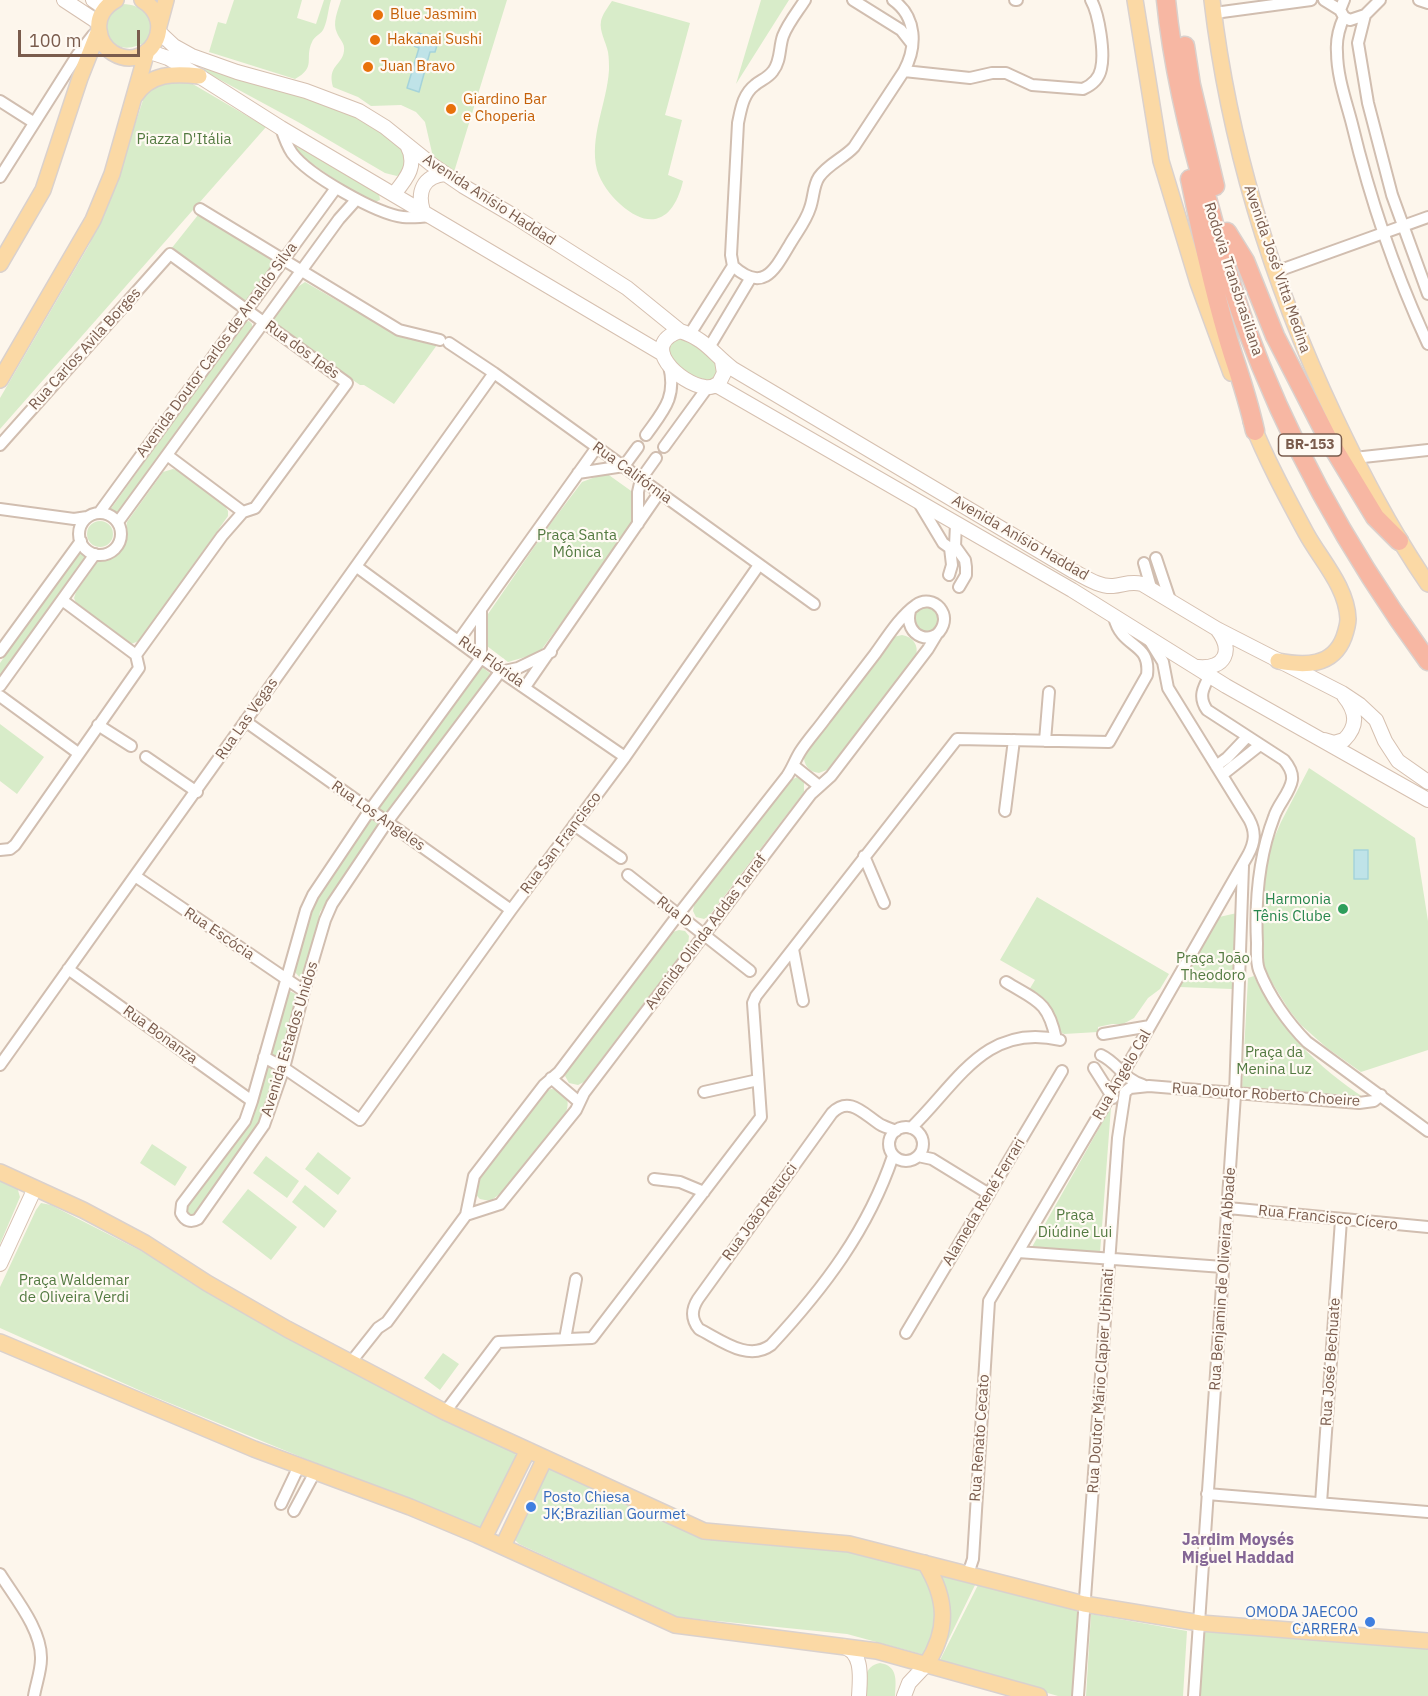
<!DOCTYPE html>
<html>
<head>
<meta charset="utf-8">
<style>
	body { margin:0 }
	#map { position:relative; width:1428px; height:1696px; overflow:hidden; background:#fdf6ec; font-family:"IBM Plex Sans",sans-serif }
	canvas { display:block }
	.scale { position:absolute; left:18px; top:30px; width:122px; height:27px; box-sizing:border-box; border:3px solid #7a5c4d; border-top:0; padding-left:8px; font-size:18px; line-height:21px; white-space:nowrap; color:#7a5c4d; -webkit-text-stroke:4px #fffaf3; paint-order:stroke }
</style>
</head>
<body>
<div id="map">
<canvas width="1428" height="1696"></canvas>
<div class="scale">100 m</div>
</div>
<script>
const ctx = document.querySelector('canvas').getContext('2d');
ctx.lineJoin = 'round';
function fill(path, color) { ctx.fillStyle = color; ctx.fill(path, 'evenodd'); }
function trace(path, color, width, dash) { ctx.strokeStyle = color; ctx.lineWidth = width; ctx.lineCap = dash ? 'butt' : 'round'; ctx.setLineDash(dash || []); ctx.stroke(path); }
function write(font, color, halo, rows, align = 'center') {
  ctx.font = font + ' "IBM Plex Sans",sans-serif'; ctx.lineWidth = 4.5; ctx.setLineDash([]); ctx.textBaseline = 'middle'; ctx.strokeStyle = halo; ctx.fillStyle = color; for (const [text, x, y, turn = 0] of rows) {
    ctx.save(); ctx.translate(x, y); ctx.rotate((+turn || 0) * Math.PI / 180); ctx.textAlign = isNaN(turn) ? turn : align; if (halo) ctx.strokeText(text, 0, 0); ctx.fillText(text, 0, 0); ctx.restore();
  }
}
fill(new Path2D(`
	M234 0H302L297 18 316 24 324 0H331C328 9 328 19 324 28 322 34 314 36 312 42 304 59 317 67 295 79L209 52 218 22 226 24Z
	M341 0H507L454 172 433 157 425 122 416 112 401 105 371 106 358 97 333 87C327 65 342 66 344 51 345 43 340 40 337 33 332 23 338 10 341 0Z
	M761 0H789L736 84Z
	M612 1 690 23 665 115 682 120 668 175 683 181C674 220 651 232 620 204 610 195 601 183 597 170 589 137 607 103 609 70 609 65 609 58 608 52 606 42 599 31 601 21 602 15 608 7 612 1Z
	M120 4C143 3 157 18 148 41 133 49 118 52 107 37L103 15Z
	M191 61 258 85 299 95 343 111 376 127 402 147 408 159 406 171 397 176 385 173 298 122 189 63Z
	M171 80 191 83 266 127 0 429V398L89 245 110 199 144 97 156 85Z
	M290 141 379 194 380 200 375 202 362 195 354 196 337 184 334 179 299 154Z
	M198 215 272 260 273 268 249 300H240L171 249Z
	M305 282 395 334 437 345 394 404 364 385H360L275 326 273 322 275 316 296 288Z
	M249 321 252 324V328L116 516 111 515 110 510 245 322Z
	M677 339C694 340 714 354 718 370L714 379C700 384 659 360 669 344 671 342 675 341 677 339Z
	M173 469 179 471 225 506 228 511V516L139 641 131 644 77 605 74 598 76 592 97 562 111 558 119 551 124 542 127 522 163 472Z
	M606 473 634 493V524L539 653 508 662 487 646 488 614 548 527 582 482Z
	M87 534a13 13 0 1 1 26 0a13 13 0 1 1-26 0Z
	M80 552H85L86 557 0 676V663Z
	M913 619a13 13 0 1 1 26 0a13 13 0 1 1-26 0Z
	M902 635C913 637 919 645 916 656L829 769 819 773C809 772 803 765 804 754L893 637Z
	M482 667 491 674 387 819 375 810Z
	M0 724 44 757 17 794 0 781Z
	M1309 768 1415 838 1428 921V1050L1361 1072 1327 1048 1301 1025 1289 1010 1263 968 1259 940 1266 857 1281 822Z
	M797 777 804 782V792L709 916 704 919 696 917 693 911 694 905 788 782Z
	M373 817 383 823 320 912 304 982 293 970 312 906Z
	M1037 897 1169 974 1160 989 1148 998 1134 1018 1123 1024H1112L1098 1027V1032L1064 1034 1060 1032 1048 1004 1029 990 1035 980 1000 960Z
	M1237 913 1232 989 1179 987 1219 917Z
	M679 930 685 931 689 936 688 945 584 1082 578 1085 569 1083 565 1076 567 1069 577 1058 673 932Z
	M1254 976C1280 1030 1316 1066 1366 1099L1242 1089 1248 978Z
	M287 990 300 996 282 1061 267 1051Z
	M265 1063 280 1069 260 1124 197 1216 191 1215 187 1211 188 1206 246 1128 258 1100Z
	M551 1089C565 1090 571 1100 566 1112 544 1142 522 1181 490 1201L480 1199C477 1196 476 1195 476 1191 477 1170 529 1111 544 1092Z
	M1111 1107 1100 1253 1032 1247Z
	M152 1144 187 1167 175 1186 140 1163Z
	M318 1152 351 1178 338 1195 305 1169Z
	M266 1156 299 1181 287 1198 253 1173Z
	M0 1178 17 1187 20 1197 0 1244Z
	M305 1185 337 1211 324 1228 292 1202Z
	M248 1189 297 1227 271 1260 222 1222Z
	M41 1203 51 1205 149 1255 191 1283 267 1326 513 1450 517 1457 482 1528 476 1529 150 1395 0 1328V1287L36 1210Z
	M443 1353 459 1364 440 1390 424 1378Z
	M553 1469 698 1533 836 1548 977 1581 939 1659 847 1634 677 1617 519 1544 515 1540 514 1533 545 1471Z
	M978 1585 1080 1611 1075 1696H1058L939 1662Z
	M1091 1614 1187 1631 1183 1696H1086Z
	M1204 1631 1428 1648V1696H1197Z
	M880 1663C898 1666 896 1680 895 1696H863C865 1682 863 1666 880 1663Z`), '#d8ecc9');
const water = new Path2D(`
	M418 33 439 39 435 52H430L419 92 407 88 419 48 414 46Z
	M1354 850H1368V879H1354Z`);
fill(water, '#bfe3e8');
trace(water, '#a5d3da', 1.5);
const street = new Path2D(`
	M853 0 901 30 912 44
	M1015 0H1017
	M1324 0 1340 10
	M1344 0 1340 10 1344 17 1350 20 1365 15 1380 0
	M1419 0 1428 3
	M1213 15 1222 12 1311 0
	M1365 15 1358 43 1368 103 1392 195 1428 294
	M1344 17C1339 28 1336 40 1337 52 1337 76 1346 101 1352 124 1370 199 1395 273 1428 344
	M904 71 970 78 992 73H1006L1032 85 1083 89C1092 85 1099 79 1101 69 1105 53 1099 14 1091 0
	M0 101 33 122
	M281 128C284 137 287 146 292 153 308 175 377 214 403 217 412 218 422 217 431 216
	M0 177 78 54 93 35
	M200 209 399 330 440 340
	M733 266C763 293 774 271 790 244 797 232 806 221 810 208 814 197 813 186 819 177 828 164 844 158 854 147L904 71C917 47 917 17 893 0
	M1275 272 1428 217
	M690 334 733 266 731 255 738 123C741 109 743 94 755 85 761 80 768 78 773 71 781 61 779 47 783 36 788 23 798 11 805 0
	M449 343 494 373 814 604
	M710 346 750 279
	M646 435C663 411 677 398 669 366
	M0 445 170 254 347 383 255 508 243 512 222 536 136 655 139 668 15 845 10 849 0 850
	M664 447 707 388
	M167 455 243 512
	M1354 458 1428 450
	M578 473 624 466 638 447
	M919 503 943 543 950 548 952 565 949 575
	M0 509 74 519 87 517
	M99 513 336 188
	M79 534a21 21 0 1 1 42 0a21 21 0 1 1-42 0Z
	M118 522 339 219 356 200
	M638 524V492L641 479 656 458
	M956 524 955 546 965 560 966 567V575L959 587
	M1156 558 1170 600
	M1144 563 1152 591
	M357 567 481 658 625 757
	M62 600 136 655
	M481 610V658L370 810 313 895 306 910 252 1101 245 1121 182 1204 181 1213C185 1221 191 1223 198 1219L264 1125 284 1068 304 991 325 920 332 904 387 822 500 672 518 668 551 652
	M459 640 597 447
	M0 652 81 541
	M1210 675C1203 688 1198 697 1207 710L1284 760C1289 766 1293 772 1292 780 1290 793 1278 804 1274 817 1259 856 1255 902 1257 943 1257 952 1256 962 1259 970 1269 996 1288 1023 1307 1042L1428 1131
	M0 686 95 554
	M525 687 659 493
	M0 696 78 753
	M245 721 511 910
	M98 725 131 746
	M1045 741 1049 692
	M146 757 197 792
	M794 766 819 786
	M1216 766 1227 758 1247 737
	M1222 775 1260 745
	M1005 811 1014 740
	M574 825 621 858
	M864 856 884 903
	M628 875 750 971
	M135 876 304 991
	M793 949 803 1001
	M68 969 252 1101
	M1006 982C1037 1001 1048 1001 1056 1039
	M1103 1034 1150 1026
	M1101 1055C1118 1063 1123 1079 1143 1085
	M264 1057 284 1068 360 1120 511 910 625 757 759 565
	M0 1065C164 834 330 605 494 373
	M1094 1068 1113 1098
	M551 1078 579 1102
	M704 1092 758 1080
	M889 1144a17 17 0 1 1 34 0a17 17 0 1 1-34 0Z
	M911 1128C956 1085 985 1022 1060 1040
	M893 1156C868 1230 824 1288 771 1345 748 1362 721 1340 699 1329 691 1319 691 1310 698 1299L832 1113C849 1096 863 1113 878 1123 883 1127 890 1128 896 1131
	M918 1156 932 1159 989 1194
	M654 1179 680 1182 704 1192
	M1228 1208 1428 1227
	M466 1215 500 1204 576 1110 584 1093 811 794 831 776 928 649 937 634
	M1018 1252 1223 1267
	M906 1333 1062 1071
	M565 1339 576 1279
	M351 1362 378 1328 387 1322 466 1215 474 1176 544 1085 559 1072 678 915 787 776C792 769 795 760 800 752 807 741 817 730 825 719 841 698 858 676 875 654 886 639 900 616 916 605 924 599 934 601 940 608 944 613 945 619 943 625 935 648 903 637 910 611
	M445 1412 498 1342 592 1338 761 1117 753 1003 756 996 957 739 1109 742 1147 675C1151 641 1122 650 1114 617
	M1207 1494 1428 1512
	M1321 1503 1341 1220
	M281 1504 299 1466
	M294 1511 315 1472
	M965 1573 970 1568 973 1559 989 1301 1110 1096 1248 855C1255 842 1256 832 1249 819L1168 688 1163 662 1150 641
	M0 1574C15 1598 42 1630 41 1659 41 1671 36 1684 34 1696
	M1078 1696 1118 1138 1125 1092 1130 1088 1149 1086 1359 1103 1374 1101 1381 1095
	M1194 1696 1235 1095 1243 866`);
const secondary = new Path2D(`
	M64 0 99 23
	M93 0 105 8
	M159 32 174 46 192 56 237 72 306 91 359 111 385 127 431 164 463 186 514 216 627 288 680 331
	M147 51 168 58 199 76 281 128 663 354
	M394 194C407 178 418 165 407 145
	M423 211C417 192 423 176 445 174
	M722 361 724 373 719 383C715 386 710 388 705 387 680 384 638 345 680 331 706 339 713 354 733 369L1073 571C1085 577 1099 587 1113 586 1124 585 1130 581 1142 584L1217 629 1342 693 1360 705 1376 720 1385 741 1398 761 1428 782
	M716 385 1072 590 1226 686 1428 800
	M1198 667C1225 669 1234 651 1217 629
	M1324 740 1334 743 1344 740C1358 726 1357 712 1344 696
	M0 1264 35 1188
	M841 1646C864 1650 860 1679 859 1696
	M904 1696 909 1683 926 1665`);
const primary = new Path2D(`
	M116 0C105 6 97 17 99 30 100 40 105 48 113 53 148 74 179 22 142 0
	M1135 0 1161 161 1198 283 1231 373
	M1212 0C1229 145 1273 286 1335 417 1363 476 1391 530 1428 584
	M159 26 166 0
	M135 96C150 73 174 73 199 76
	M0 264 43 190 80 78 99 30
	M0 380 93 220 112 174 147 51
	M1251 421C1266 459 1286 496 1306 533 1320 559 1347 587 1348 619 1348 625 1346 631 1344 637 1333 667 1304 666 1278 661
	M0 1172 83 1210 145 1243 207 1283 287 1329 445 1412 704 1531 849 1544 1084 1604 1200 1623 1428 1641
	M0 1342 254 1449 410 1507 477 1535 675 1625 877 1651 1039 1696
	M484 1538 528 1450
	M503 1546 545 1458
	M925 1563C947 1598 949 1630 926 1665`);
const highway = new Path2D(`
	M1166 0C1173 71 1190 140 1210 209 1220 247 1231 285 1244 322 1288 443 1352 557 1428 661
	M1185 46 1191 85 1215 186
	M1190 179C1202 238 1215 298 1233 355 1242 382 1249 404 1255 431
	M1227 232 1245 261 1275 336 1329 441 1375 517 1399 541`);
trace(street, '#d1beb0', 14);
trace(secondary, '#d6c0b0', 16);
trace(primary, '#dad1cd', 18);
trace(highway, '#dad1cd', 21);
trace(street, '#fff', 10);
trace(secondary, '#fff', 14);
trace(primary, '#fbd9a5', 15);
trace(highway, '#f7b7a3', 18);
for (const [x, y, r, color] of [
	[378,15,6,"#e8710a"],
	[375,40,6,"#e8710a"],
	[368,67,6,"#e8710a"],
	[451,109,6,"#e8710a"],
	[1343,909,6,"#2e9e5b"],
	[531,1507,6,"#3f7fe0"],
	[1370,1622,6,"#3f7fe0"]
]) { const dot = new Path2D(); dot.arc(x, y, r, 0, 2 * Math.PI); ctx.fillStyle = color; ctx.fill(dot); trace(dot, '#fffaf3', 2); }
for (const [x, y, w] of [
	[1310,445,63]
]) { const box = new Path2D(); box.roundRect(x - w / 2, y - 11, w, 22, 4.5); ctx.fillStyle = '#fffaf3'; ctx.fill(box); trace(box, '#7a5c4d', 1.5); }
write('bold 14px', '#7a5c4d', null, [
	["BR-153",1310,445]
]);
write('15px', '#c56008', '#fffaf3', [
	["Blue Jasmim",390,15],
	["Hakanai Sushi",387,40],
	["Juan Bravo",380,67],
	["Giardino Bar",463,100],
	["e Choperia",463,117]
], 'left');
write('15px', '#537a41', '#fffaf3', [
	["Piazza D'Itália",184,140],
	["Praça Santa",577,536],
	["Mônica",577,553],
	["Praça João",1213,959],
	["Theodoro",1213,976],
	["Praça da",1274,1053],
	["Menina Luz",1274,1070],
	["Praça",1075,1216],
	["Diúdine Lui",1075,1233],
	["Praça Waldemar",74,1281],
	["de Oliveira Verdi",74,1298]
]);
write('15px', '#7a5c4d', '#fffaf3', [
	["Avenida Anísio Haddad",489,200,33],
	["Avenida José Vitta Medina",1277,269,71],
	["Rodovia Transbrasiliana",1233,279,72],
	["Rua Carlos Avila Borges",85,349,-48],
	["Avenida Doutor Carlos de Arnaldo Silva",217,350,-54],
	["Rua dos Ipês",302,350,36],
	["Rua Califórnia",632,473,36],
	["Avenida Anísio Haddad",1020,538,30],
	["Rua Flórida",491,662,35],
	["Rua Las Vegas",247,719,-55],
	["Rua Los Angeles",378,816,35],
	["Rua San Francisco",561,843,-53],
	["Rua D",674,912,38],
	["Avenida Olinda Addas Tarraf",706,932,-53],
	["Rua Escócia",219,934,34],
	["Rua Bonanza",160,1035,36],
	["Avenida Estados Unidos",290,1039,-73],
	["Rua Ângelo Cal",1122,1075,-60],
	["Rua Doutor Roberto Choeire",1266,1095,4],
	["Alameda René Ferrari",984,1202,-59],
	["Rua João Retucci",760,1212,-54],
	["Rua Francisco Cícero",1328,1218,6],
	["Rua Benjamin de Oliveira Abbade",1223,1279,-86],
	["Rua José Bechuate",1331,1362,-86],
	["Rua Doutor Mário Clapier Urbinati",1101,1381,-86],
	["Rua Renato Cecato",980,1438,-86]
]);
write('15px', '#27864d', '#fffaf3', [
	["Harmonia",1331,900],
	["Tênis Clube",1331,917]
], 'right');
write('15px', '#366cbe', '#fffaf3', [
	["Posto Chiesa",543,1498],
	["JK;Brazilian Gourmet",543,1515],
	["OMODA JAECOO",1358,1613,"right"],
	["CARRERA",1358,1630,"right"]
], 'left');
write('bold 16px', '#846695', '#fffaf3', [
	["Jardim Moysés",1238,1540],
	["Miguel Haddad",1238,1558]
]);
</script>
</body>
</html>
